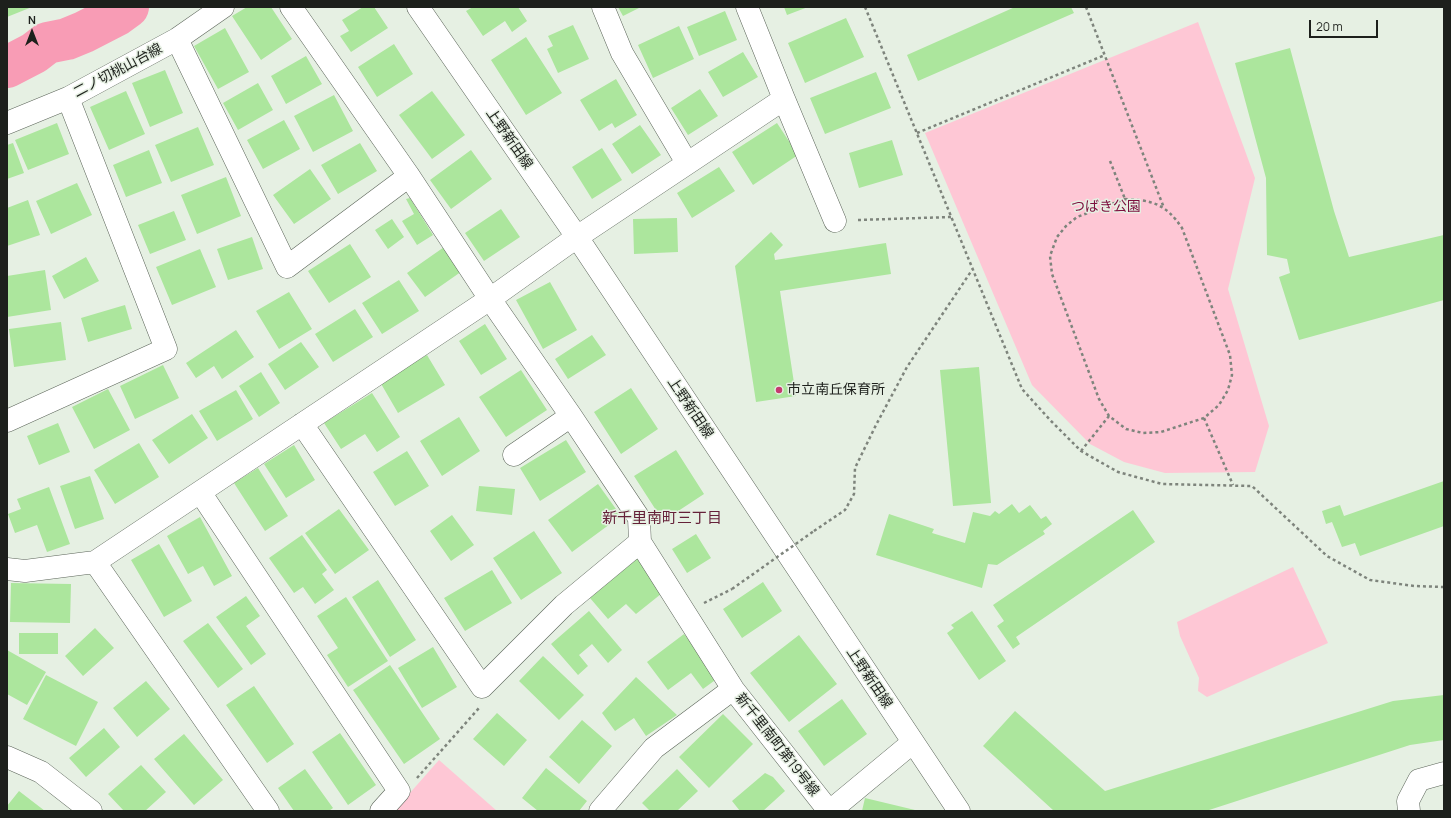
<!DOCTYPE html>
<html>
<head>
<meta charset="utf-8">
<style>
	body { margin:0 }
	#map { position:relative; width:1451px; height:818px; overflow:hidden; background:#e6f0e3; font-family:Manrope,sans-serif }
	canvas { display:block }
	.frame { position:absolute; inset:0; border:8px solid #1d201c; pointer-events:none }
	.north { position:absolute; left:12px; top:12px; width:40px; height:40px; -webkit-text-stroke:3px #e6f0e3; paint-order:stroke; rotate:0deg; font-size:11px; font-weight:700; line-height:16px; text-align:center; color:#1d201c }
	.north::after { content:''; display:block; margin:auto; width:14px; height:18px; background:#1d201c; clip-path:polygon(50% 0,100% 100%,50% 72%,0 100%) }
	.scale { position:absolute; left:1309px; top:20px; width:69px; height:18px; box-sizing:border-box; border:2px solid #1d201c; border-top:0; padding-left:5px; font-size:12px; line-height:14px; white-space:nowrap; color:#1d201c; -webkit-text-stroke:3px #e6f0e3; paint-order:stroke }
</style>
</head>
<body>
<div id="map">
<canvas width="1451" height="818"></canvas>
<div class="frame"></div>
<div class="north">N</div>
<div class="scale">20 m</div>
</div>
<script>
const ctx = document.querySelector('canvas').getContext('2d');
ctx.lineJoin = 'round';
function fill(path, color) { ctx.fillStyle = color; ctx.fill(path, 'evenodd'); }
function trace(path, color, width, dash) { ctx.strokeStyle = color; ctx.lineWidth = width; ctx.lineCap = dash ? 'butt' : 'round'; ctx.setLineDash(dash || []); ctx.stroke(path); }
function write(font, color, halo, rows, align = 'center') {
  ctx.font = font + ' Manrope,"Noto Sans JP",sans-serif'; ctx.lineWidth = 3; ctx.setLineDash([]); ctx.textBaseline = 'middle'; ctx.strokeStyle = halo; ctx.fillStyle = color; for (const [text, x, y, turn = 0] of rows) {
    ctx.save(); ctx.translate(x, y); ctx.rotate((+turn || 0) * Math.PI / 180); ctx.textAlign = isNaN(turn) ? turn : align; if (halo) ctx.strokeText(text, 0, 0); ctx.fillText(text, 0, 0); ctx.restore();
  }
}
fill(new Path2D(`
	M1198 22 1255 178 1228 289 1269 426 1255 472 1165 473 1124 462 1090 444 1032 385 925 133Z
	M1293 567 1328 643 1207 697 1198 691 1199 678 1180 636 1177 622Z
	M439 760 497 811H394Z`), '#fec7d5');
trace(new Path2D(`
	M7 67 34 53 47 43 67 39 84 32 117 15 128 7`), '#f89cb5', 42);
fill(new Path2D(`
	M7 7H32L7 17Z
	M247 7H271L292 39 261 60 232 16Z
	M363 7H374L388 28 351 52 340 36 349 31 342 20Z
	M473 7H518L527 21 512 32 505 21 483 36 466 11Z
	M618 7H641L623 16Z
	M784 7H808L787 15Z
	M1015 7H1071L1074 13 918 81 907 55Z
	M725 11 737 40 699 56 687 27Z
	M846 18 864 57 805 83 788 43Z
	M573 25 589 59 558 73 547 49 553 46 548 36Z
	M679 26 694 59 653 78 638 45Z
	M225 28 249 72 218 89 194 46Z
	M526 37 562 93 526 115 491 60Z
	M394 44 413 74 377 97 358 67Z
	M1290 48 1334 211 1349 257 1444 235V300L1299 340 1279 277 1290 273 1287 259 1267 255 1266 178 1235 63Z
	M743 52 758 77 723 97 708 72Z
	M306 56 322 84 286 104 271 76Z
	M165 70 183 113 150 127 132 83Z
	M876 72 891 108 825 134 810 98Z
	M616 79 637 115 615 128 612 123 599 131 580 100Z
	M258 83 273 110 238 130 223 103Z
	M700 89 718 116 688 135 671 108Z
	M126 91 145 134 109 150 90 107Z
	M432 91 465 135 432 159 399 115Z
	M334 95 353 131 313 152 294 116Z
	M284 120 300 149 263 169 247 140Z
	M57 123 69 154 28 170 15 140Z
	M777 123 798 155 753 185 732 152Z
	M640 125 661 155 632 174 612 144Z
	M198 127 214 165 171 182 155 145Z
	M892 140 903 175 859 188 849 153Z
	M13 143 24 173 7 179V145Z
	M360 143 377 171 338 194 321 165Z
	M602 148 622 180 592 199 572 167Z
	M149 150 162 183 126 197 113 165Z
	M471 150 492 179 451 209 430 180Z
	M719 167 735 191 692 218 677 193Z
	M310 169 331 199 294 224 273 195Z
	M226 177 241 216 197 234 181 195Z
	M77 183 92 215 51 234 36 201Z
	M410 198 433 235 417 245 402 221 414 214 406 199Z
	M28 200 40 235 7 246V208Z
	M501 209 520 237 484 261 465 233Z
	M174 211 186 240 150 254 138 225Z
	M677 218 678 252 634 254 633 219Z
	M392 219 404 237 388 249 375 230Z
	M771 232 783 245 774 254 775 260 886 243 891 274 780 291 796 396 756 402 735 266Z
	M252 237 263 269 228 280 217 249Z
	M350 244 371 277 329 303 308 271Z
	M447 245 465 269 425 297 407 273Z
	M200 249 216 287 172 305 156 267Z
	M86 257 99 281 64 299 52 276Z
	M45 270 51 310 7 317V276Z
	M399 280 419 311 382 334 362 303Z
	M550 282 577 330 543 349 516 300Z
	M289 292 312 329 279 349 256 311Z
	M125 305 132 329 88 342 81 318Z
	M355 309 373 337 333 362 315 334Z
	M61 322 66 360 14 367 9 329Z
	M485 324 507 359 481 375 459 341Z
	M236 330 254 357 222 379 214 366 196 378 186 363Z
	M592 335 606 355 568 379 555 359Z
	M301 342 319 367 285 390 268 364Z
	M427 355 445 385 398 413 380 382Z
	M163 365 179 398 135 419 120 386Z
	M979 367 991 503 953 506 940 370Z
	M521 370 547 410 506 437 479 397Z
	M261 372 280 403 259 417 239 386Z
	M631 388 658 429 621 454 594 412Z
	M108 389 130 430 94 449 72 407Z
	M236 390 253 419 217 441 199 411Z
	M372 393 400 437 377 452 365 434 341 449 324 423Z
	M192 414 208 438 169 464 152 440Z
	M459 417 480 451 442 476 420 441Z
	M58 423 70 452 39 465 27 436Z
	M566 440 586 472 540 501 520 468Z
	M139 443 159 477 115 504 94 470Z
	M294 445 315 480 286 498 264 464Z
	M676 450 704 494 663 521 634 476Z
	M407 451 429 486 395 506 373 472Z
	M258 468 288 516 265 531 234 483Z
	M90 476 104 519 75 529 60 486Z
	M1444 481V526L1360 556 1355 543 1342 547 1332 522 1326 524 1322 511 1340 505 1344 516Z
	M598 484 621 516 572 552 548 520Z
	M479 486 515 489 512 515 476 511Z
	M49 487 70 544 47 552 37 525 15 533 8 514 21 509 17 499Z
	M1012 504 1019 513 1030 505 1041 519 1046 516 1052 524 1043 531 1045 534 997 565 988 564 982 588 876 555 889 514 934 529 932 533 965 543 973 512 990 516 995 511 999 514Z
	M339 509 369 550 335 574 305 533Z
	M1133 510 1155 542 1016 637 1020 644 1013 649 997 626 1004 621 993 605Z
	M452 515 474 545 451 561 430 531Z
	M200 517 232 576 214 586 203 566 188 574 167 536Z
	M534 531 562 573 521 600 493 558Z
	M696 534 711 558 687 573 672 549Z
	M302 535 327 570 322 574 334 590 315 604 303 587 294 593 269 558Z
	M159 544 192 601 164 617 131 560Z
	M639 557 666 590 636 614 626 604 608 619 590 598Z
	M492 570 512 603 465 631 444 598Z
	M378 580 416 640 390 657 352 597Z
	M763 582 782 611 742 638 723 609Z
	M11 583 71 584 70 623 10 622Z
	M246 596 260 616 246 626 266 654 251 665 216 617Z
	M346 597 388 661 348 687 327 655 338 648 317 616Z
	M589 611 622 650 608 663 592 644 579 655 588 666 578 675 551 644Z
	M972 611 1006 661 979 680 947 633 954 628 951 625Z
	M208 623 243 669 218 688 183 641Z
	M95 628 114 648 83 676 65 656Z
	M19 633H58V654H19Z
	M684 634 718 678 703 689 691 673 668 690 647 662Z
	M799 635 837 684 789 722 750 673Z
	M433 647 457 687 422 708 398 668Z
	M7 650 46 672 27 705 7 694Z
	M543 656 584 695 559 720 519 681Z
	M390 665 440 739 404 764 353 690Z
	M46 675 98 702 76 746 23 719Z
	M636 677 677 715 646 736 634 718 615 731 602 713Z
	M146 681 170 709 137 737 113 708Z
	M254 686 294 744 267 763 226 705Z
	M1444 695V740L1410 745 1206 811H1054L983 746 1015 711 1105 791 1393 701Z
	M842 699 867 734 824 766 798 731Z
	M497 713 527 740 504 766 473 739Z
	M723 714 753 744 709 788 679 757Z
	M582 720 612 746 579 784 549 757Z
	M104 728 120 747 86 777 69 758Z
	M340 733 376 785 348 805 312 752Z
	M184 734 223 780 194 805 154 759Z
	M141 765 166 792 145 811H124L108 794Z
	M546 768 587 801 579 811H538L522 798Z
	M305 769 333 808 329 811H294L278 788Z
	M677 769 698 791 677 811H650L642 803Z
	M765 773 773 777 785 791 763 811H740L732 801Z
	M19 791 45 811H7V806Z
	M865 798 915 810V811H862Z`), '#ace69d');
const minor = new Path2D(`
	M291 7 409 176 490 299 571 416 639 518 640 542 733 689 829 811
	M418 7 577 237 959 811
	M603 7 622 53 687 163
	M177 39 287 267 409 176
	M784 99 835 221
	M7 123 68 98 177 39 223 7
	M7 421 166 349 68 98
	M302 424 482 687 564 605 640 542
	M514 455 571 416
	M200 492 399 791 381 811
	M95 562 268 811
	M7 569 25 571 95 562 490 299 577 237 784 99 747 7
	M7 757 41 772 91 811
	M600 811 654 748 733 689
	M830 811 912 743
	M1409 811 1408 801 1419 780 1444 773`);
trace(minor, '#5c655a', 23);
trace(new Path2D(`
	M865 7 1022 389 1051 421 1081 451 1118 472 1162 484 1252 486 1327 556 1370 580 1414 586 1444 587
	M1086 7 1164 208
	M917 133 1105 55
	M1110 161 1125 199
	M1125 199C1152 200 1166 204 1182 228L1230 355 1232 375 1228 390 1219 405 1204 418 1161 432 1143 433 1126 429 1109 416 1099 399 1052 274 1050 256 1057 237 1066 226 1077 217Z
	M858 220 951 217
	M1204 418 1233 485
	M1081 451 1109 416
	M814 531 845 510 854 494 855 468 876 425 907 367 972 270
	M704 603 732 589
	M417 778 479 708`), '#7e847c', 2.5, [3, 3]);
trace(minor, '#fff', 22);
trace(new Path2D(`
	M732 589 814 531`), '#7e847c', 2.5, [3, 3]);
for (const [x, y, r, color] of [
	[779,390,4,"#c53a6e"]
]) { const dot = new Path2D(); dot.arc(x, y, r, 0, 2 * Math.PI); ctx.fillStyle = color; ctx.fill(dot); trace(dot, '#e6f0e3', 1.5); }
write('14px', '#1d201c', '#e6f0e3', [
	["二ノ切桃山台線",118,71,-28],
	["上野新田線",509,139,55],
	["上野新田線",690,408,56],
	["上野新田線",869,678,56],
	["新千里南町第19号線",777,745,52]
]);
write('14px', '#7c0f3e', '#e6f0e3', [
	["つばき公園",1106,207]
]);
write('14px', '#1d201c', '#e6f0e3', [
	["市立南丘保育所",787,390]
], 'left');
write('15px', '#652139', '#e6f0e3', [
	["新千里南町三丁目",662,519]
]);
</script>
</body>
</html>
